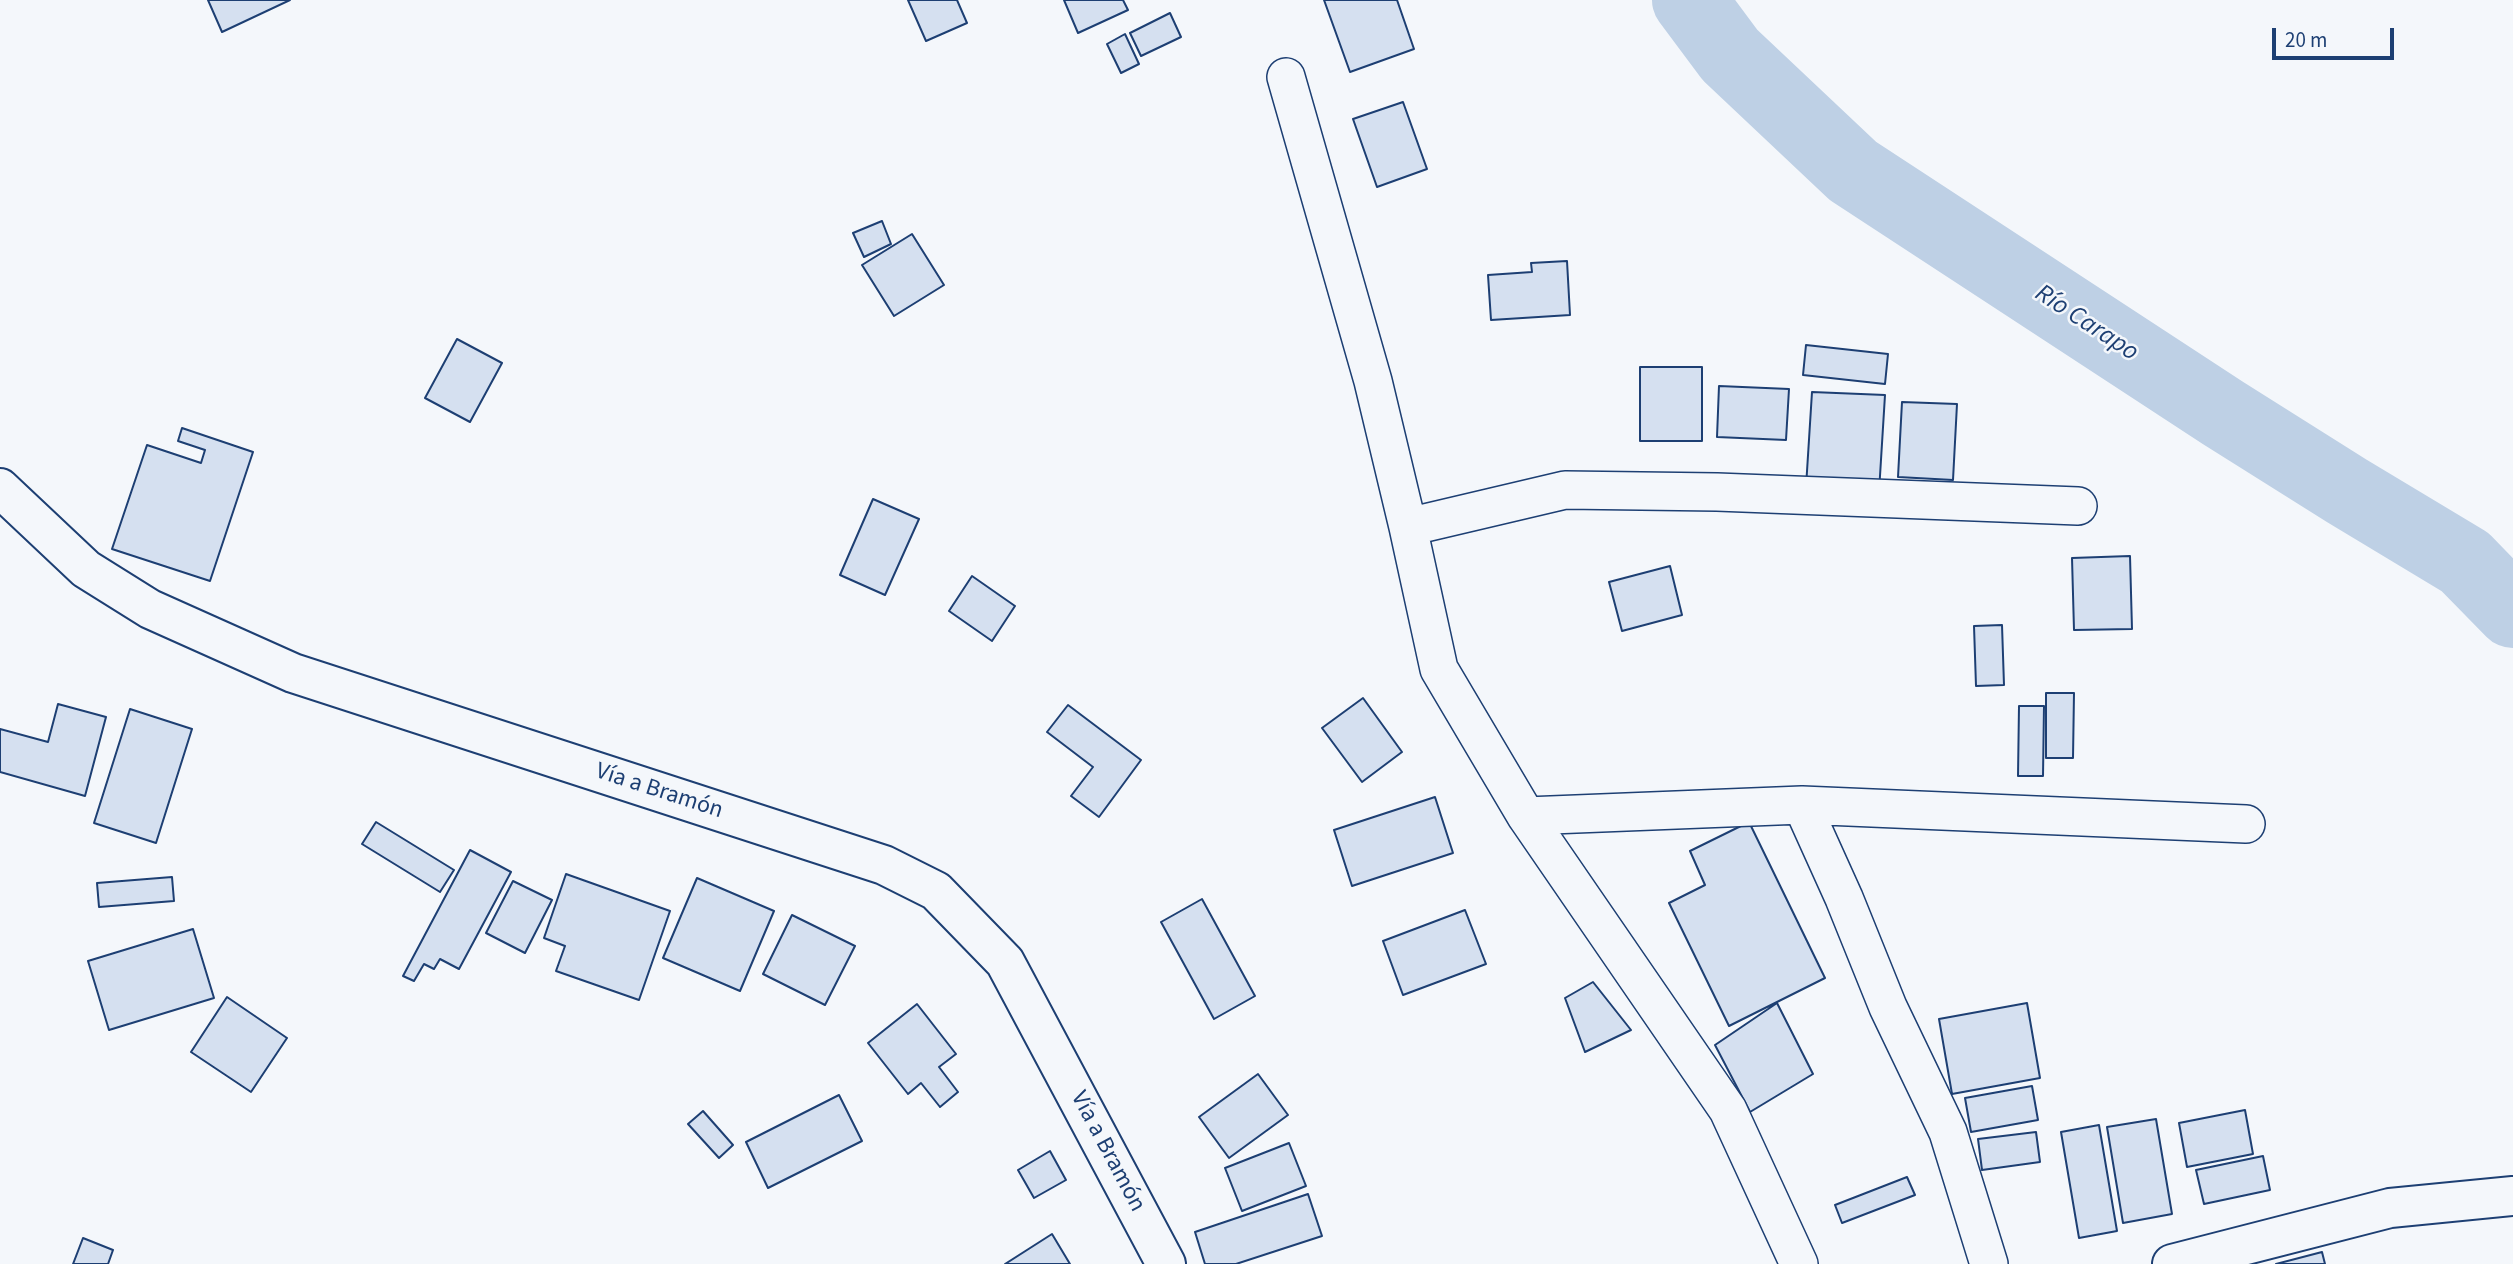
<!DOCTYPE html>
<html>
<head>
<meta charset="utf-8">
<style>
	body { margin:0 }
	#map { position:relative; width:2513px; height:1264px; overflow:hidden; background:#f4f7fb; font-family:"Source Sans 3",sans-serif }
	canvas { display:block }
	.scale { position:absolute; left:2272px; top:28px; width:122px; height:32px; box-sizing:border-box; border:4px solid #1d3f73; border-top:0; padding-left:9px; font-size:21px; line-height:24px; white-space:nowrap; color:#1d3f73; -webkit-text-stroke:5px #f4f7fb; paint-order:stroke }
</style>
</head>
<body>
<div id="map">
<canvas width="2513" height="1264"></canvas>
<div class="scale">20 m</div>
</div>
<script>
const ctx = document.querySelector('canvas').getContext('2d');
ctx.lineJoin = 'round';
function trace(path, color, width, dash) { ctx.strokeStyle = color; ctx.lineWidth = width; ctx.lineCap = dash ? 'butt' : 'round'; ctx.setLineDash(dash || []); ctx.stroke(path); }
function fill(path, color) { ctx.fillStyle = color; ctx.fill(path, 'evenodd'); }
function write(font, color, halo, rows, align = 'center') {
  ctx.font = font + ' "Source Sans 3",sans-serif'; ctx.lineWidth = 5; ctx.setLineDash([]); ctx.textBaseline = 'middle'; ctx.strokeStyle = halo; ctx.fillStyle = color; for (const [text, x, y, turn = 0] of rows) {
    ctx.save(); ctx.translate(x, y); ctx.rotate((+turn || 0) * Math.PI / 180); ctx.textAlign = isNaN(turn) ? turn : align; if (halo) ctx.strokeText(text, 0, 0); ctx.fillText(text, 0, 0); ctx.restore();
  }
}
trace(new Path2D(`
	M1689 0 1730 55 1853 171 2223 413 2347 491 2465 562 2513 611`), '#bed0e5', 74);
const building = new Path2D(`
	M208 0H290L222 32Z
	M908 0H957L967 23 926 41Z
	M1064 0H1123L1128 10 1078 33Z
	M1324 0H1397L1414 49 1350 72Z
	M1170 13 1181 37 1141 56 1130 33Z
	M1125 34 1139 64 1121 73 1107 44Z
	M1403 102 1427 169 1377 187 1353 119Z
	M882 221 891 244 864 257 853 233Z
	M912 234 944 285 894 316 862 265Z
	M1567 261 1570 315 1491 320 1488 275 1532 272 1531 263Z
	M457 339 502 363 470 422 425 398Z
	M1806 345 1888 354 1885 384 1803 375Z
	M1640 367H1702V441H1640Z
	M1719 386 1789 389 1786 440 1717 437Z
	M1812 392 1885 395 1879 492 1806 487Z
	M1902 402 1957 404 1953 480 1898 477Z
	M182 428 253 452 210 581 112 549 147 445 201 463 205 450 178 441Z
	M873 499 919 519 885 595 840 575Z
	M2130 556 2132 629 2074 630 2072 558Z
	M1670 566 1682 615 1622 631 1609 582Z
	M972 576 1015 606 992 641 949 611Z
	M2002 625 2004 685 1976 686 1974 626Z
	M2046 693H2074L2073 758H2046Z
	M1363 698 1402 752 1362 782 1322 728Z
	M58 704 106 717 85 796 0 772V729L48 742Z
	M1068 705 1141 760 1099 817 1071 796 1093 767 1047 732Z
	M2019 706H2044L2043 776H2018Z
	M130 709 192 729 156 843 94 823Z
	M1435 797 1453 853 1352 886 1334 830Z
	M376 822 454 870 440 892 362 844Z
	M1749 822 1825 978 1729 1026 1669 903 1705 885 1690 851Z
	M470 850 511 872 459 969 440 959 434 969 424 964 414 981 403 976Z
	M566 874 670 911 639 1000 556 971 565 946 544 938Z
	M172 877 174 901 99 907 97 883Z
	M697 878 774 911 740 991 663 958Z
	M513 881 552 900 525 953 486 933Z
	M1202 899 1255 996 1214 1019 1161 922Z
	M1465 910 1486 964 1403 995 1383 941Z
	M792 915 855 946 825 1005 763 974Z
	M193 929 214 998 109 1030 88 961Z
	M1593 982 1631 1030 1585 1052 1565 998Z
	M227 997 287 1038 251 1092 191 1052Z
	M1777 1003 1813 1074 1750 1112 1715 1045Z
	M2027 1003 2040 1078 1952 1094 1939 1019Z
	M917 1004 956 1054 939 1067 958 1092 940 1107 921 1083 908 1094 868 1043Z
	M1258 1074 1288 1115 1229 1158 1199 1117Z
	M2032 1086 2038 1120 1971 1132 1965 1098Z
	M839 1095 862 1141 768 1188 746 1142Z
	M2245 1110 2253 1154 2187 1167 2179 1123Z
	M703 1111 733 1145 719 1158 688 1124Z
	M2156 1119 2172 1214 2123 1223 2107 1127Z
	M2099 1125 2117 1231 2079 1238 2061 1132Z
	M2036 1132 2040 1162 1982 1170 1978 1139Z
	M1289 1143 1306 1186 1242 1211 1225 1168Z
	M1050 1151 1066 1180 1034 1198 1018 1170Z
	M2263 1156 2270 1190 2204 1204 2196 1170Z
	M1907 1177 1915 1195 1842 1223 1835 1205Z
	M1308 1194 1322 1236 1236 1264H1205L1195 1232Z
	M1052 1234 1070 1264H1005Z
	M83 1238 113 1250 108 1264H73Z
	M2322 1252 2325 1264H2276Z`);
fill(building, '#d5e0f0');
trace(building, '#1d3f73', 2);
const minor = new Path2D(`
	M1286 77 1373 381 1408 527 1439 669 1526 816 1728 1110 1799 1264
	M1408 527 1565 490 1717 492 2078 506
	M1802 805 1844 898 1888 1007 1948 1132 1989 1264
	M1526 816 1802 805 2246 824`);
const tertiary = new Path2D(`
	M0 488 86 569 150 609 293 673 884 865 936 891 1005 962 1166 1264
	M2172 1264 2390 1208 2513 1196`);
trace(minor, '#1d3f73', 40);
trace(tertiary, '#1d3f73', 42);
trace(minor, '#f4f7fb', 37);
trace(tertiary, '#f4f7fb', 38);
write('24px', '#1d3f73', '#f4f7fb', [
	["Vía a Bramón",659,792,18],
	["Vía a Bramón",1107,1152,62]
]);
write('italic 26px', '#1d3f73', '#f4f7fb', [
	["Río Carapo",2086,324,33]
]);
</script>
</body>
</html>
